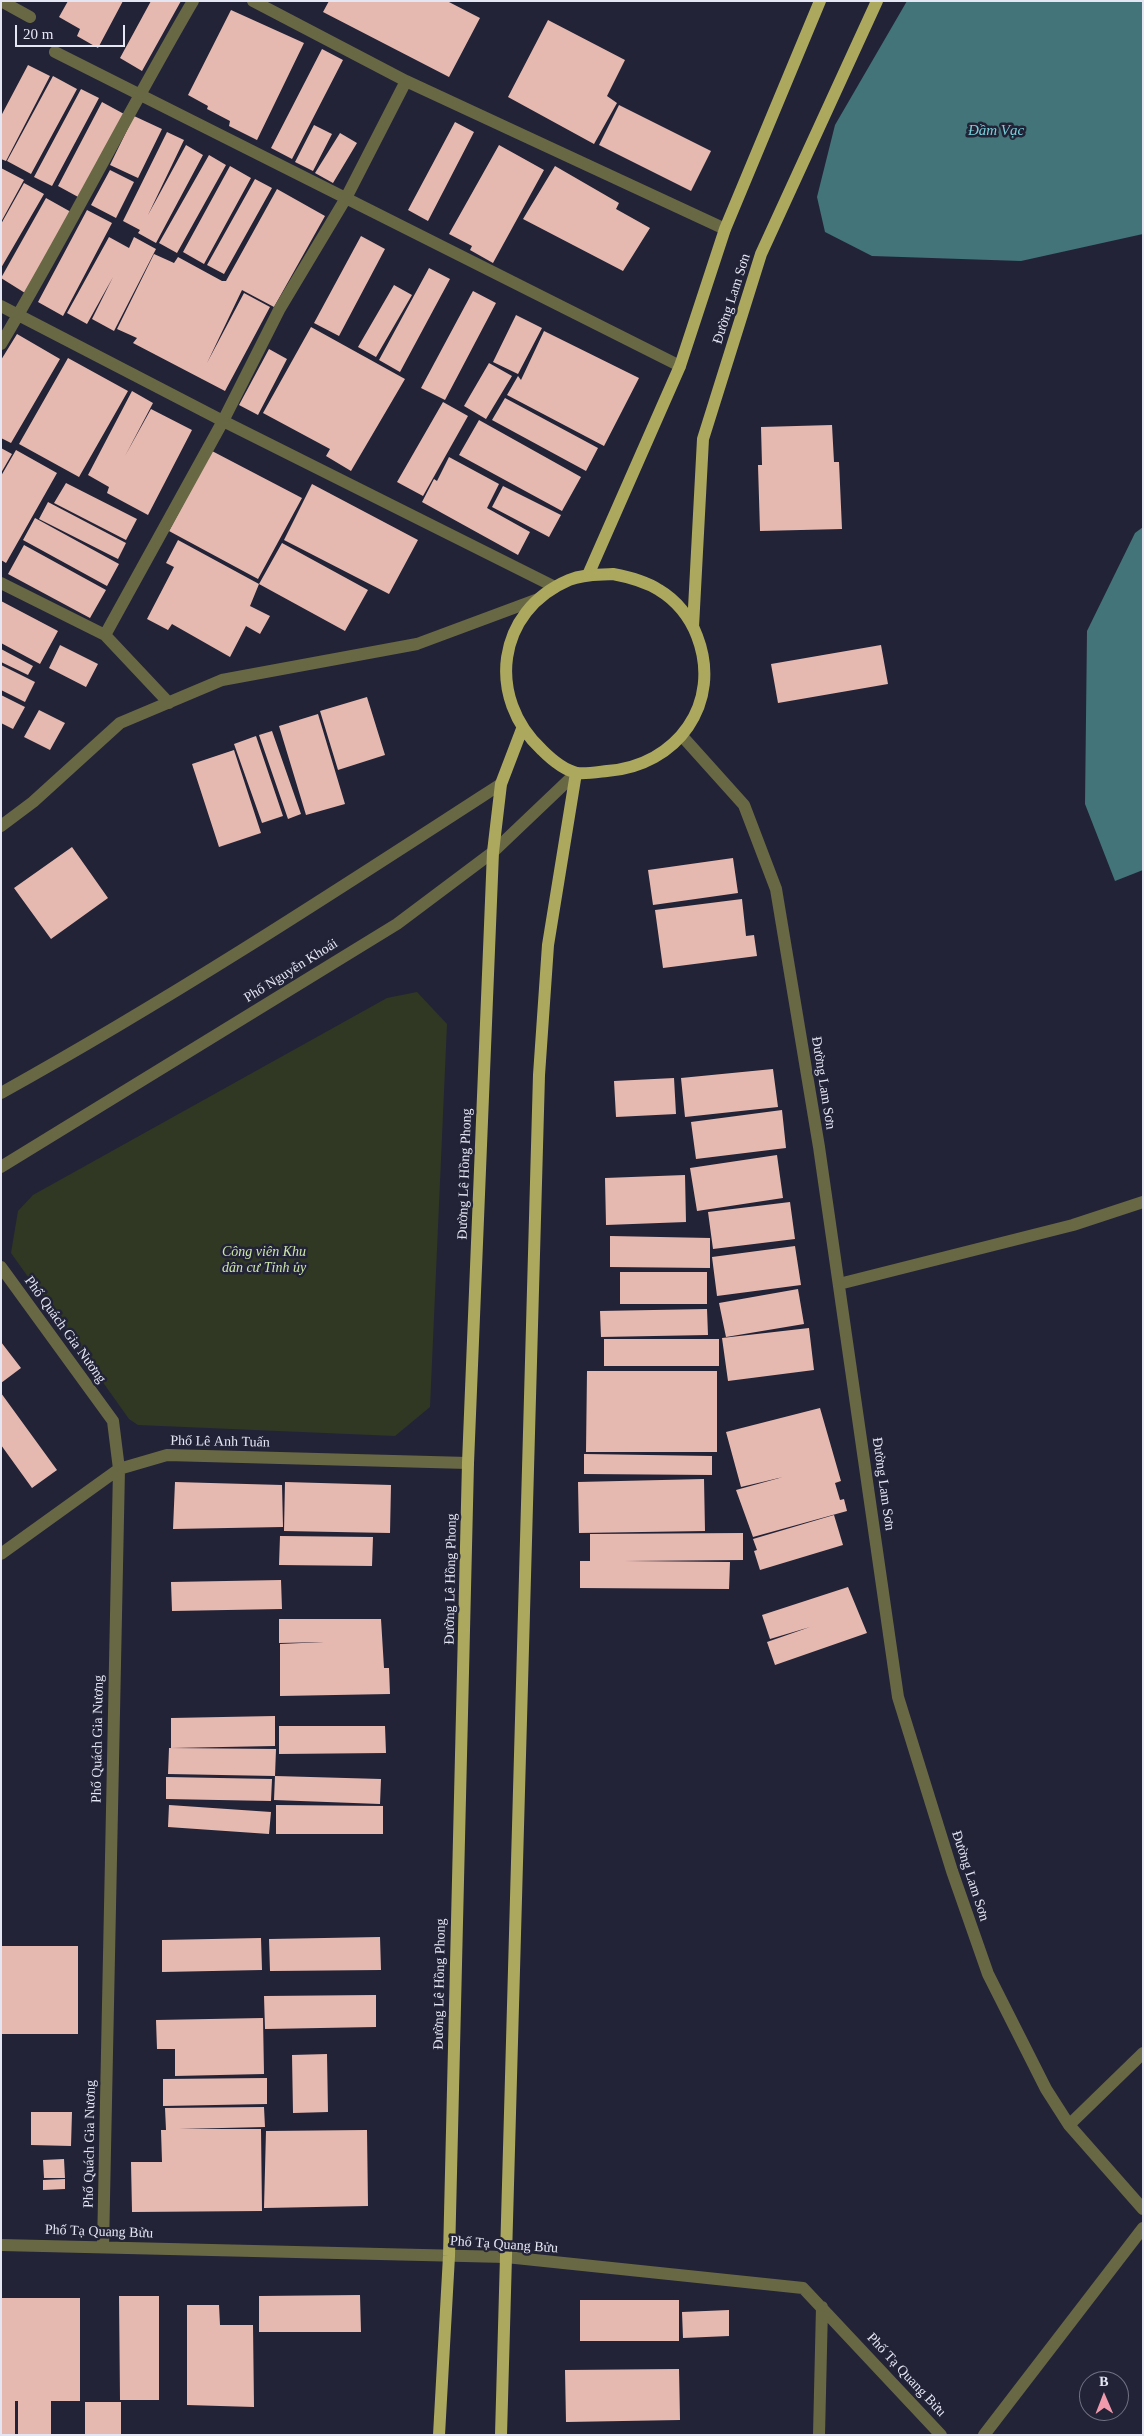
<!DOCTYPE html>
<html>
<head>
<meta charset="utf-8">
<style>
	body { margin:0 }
	#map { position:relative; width:1144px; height:2436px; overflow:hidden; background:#232337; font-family:Georgia,serif }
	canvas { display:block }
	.frame { position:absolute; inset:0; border:2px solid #e5e6f4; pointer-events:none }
	.north { position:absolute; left:1079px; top:2371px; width:50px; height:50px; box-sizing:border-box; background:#232337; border:1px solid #717183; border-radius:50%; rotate:359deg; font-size:14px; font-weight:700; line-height:20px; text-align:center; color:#e5e6f4 }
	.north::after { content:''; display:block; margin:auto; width:18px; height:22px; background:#f29aad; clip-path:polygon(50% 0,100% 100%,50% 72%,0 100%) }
	.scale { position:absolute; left:15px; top:25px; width:110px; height:22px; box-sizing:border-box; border:2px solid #e5e6f4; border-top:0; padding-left:6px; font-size:15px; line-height:18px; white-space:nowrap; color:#e5e6f4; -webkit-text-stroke:4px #232337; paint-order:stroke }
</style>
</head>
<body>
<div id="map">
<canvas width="1144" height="2436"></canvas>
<div class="frame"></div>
<div class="north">B</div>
<div class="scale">20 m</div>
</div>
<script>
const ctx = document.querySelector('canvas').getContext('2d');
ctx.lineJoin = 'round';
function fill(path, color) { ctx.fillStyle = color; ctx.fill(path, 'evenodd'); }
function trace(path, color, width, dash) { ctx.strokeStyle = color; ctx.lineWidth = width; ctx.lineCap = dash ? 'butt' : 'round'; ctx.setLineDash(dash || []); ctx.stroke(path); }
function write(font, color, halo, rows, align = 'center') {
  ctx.font = font + ' Georgia,serif'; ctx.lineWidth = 5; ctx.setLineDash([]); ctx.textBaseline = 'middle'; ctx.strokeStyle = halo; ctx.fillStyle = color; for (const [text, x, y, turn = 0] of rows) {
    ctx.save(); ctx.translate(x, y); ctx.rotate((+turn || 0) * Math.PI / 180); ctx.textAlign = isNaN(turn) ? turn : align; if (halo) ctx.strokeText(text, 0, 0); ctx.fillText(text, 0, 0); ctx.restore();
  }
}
fill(new Path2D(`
	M417 992 447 1024 430 1407 395 1436 138 1425 129 1419 11 1253 18 1211 33 1195 387 998Z`), '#303823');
fill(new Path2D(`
	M907 1H1143V234L1021 261 872 256 825 232 817 197 835 125Z
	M1143 527V870L1115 881 1085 804 1087 631 1135 533Z`), '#42747a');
fill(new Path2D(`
	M68 1H123L98 48 77 36 80 29 59 17Z
	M151 1H181L142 71 120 58Z
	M329 1H447L480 18 449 77 323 12Z
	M231 10 304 43 257 140 229 126 230 121 207 109 208 106 188 95Z
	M548 20 625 60 607 96 617 103 594 144 508 97Z
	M322 49 343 60 292 159 271 148Z
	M28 65 50 76 6 161 1 159V116Z
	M53 76 77 89 31 174 7 161Z
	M81 89 99 98 52 186 34 177Z
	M102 102 124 114 80 198 58 186Z
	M619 105 711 151 691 191 599 145Z
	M134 116 162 129 138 178 110 165Z
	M455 122 474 132 428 221 408 210Z
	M314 125 332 134 313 171 295 162Z
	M167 132 184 140 148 215 186 145 203 155 156 243 138 233 140 230 123 221Z
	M340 133 357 143 333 183 315 173Z
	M499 145 544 170 493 263 470 250 472 246 449 234Z
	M209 155 226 165 177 253 159 243Z
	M230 166 251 178 204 264 183 252Z
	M555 166 619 203 616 209 650 228 623 271 523 219Z
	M1 168 24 180 1 222Z
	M110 170 134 182 116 218 91 205Z
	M255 179 272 188 224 274 207 265Z
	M24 183 44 194 1 268V224Z
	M277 189 325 216 274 307 242 290 207 363 244 293 270 307 225 391 133 343 137 338 117 329 154 254 174 263 178 257 222 281H226Z
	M46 198 71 212 25 293 1 278Z
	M87 210 112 223 63 316 38 302Z
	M361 236 385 249 339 336 314 323Z
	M109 237 129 248 134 237 156 249 114 331 92 319 113 277 87 324 67 313Z
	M429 268 450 279 400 372 379 360Z
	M394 285 412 295 376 357 358 347Z
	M473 291 496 303 445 400 421 388Z
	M516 315 542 328 518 374 493 362Z
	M311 327 405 379 351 471 326 456 330 449 263 413Z
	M544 331 639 378 604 446 507 395 518 376 521 380Z
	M17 334 60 359 11 443 1 438V360Z
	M269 349 287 359 258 415 239 405Z
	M68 358 128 391 79 477 19 444Z
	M489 363 512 376 486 419 464 406Z
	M132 391 153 403 125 456 151 409 192 430 148 515 107 493 109 487 88 475Z
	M505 398 598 448 586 471 492 420Z
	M443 402 468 416 423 496 397 482Z
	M479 420 581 477 562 511 459 455Z
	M832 425 834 462H839L842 529 760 531 758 465H762L761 427Z
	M1 448 12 454 1 473Z
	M16 450 57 473 6 563 1 560V476Z
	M212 451 302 498 258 579 169 531Z
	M449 457 499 484 487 508 530 532 518 555 422 502 434 479 437 481Z
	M66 483 137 519 126 540 54 503Z
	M312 484 418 540 389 594 284 540Z
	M503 486 561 515 549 537 492 507Z
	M48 502 126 543 118 559 39 519Z
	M35 518 119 564 107 586 23 540Z
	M178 540 259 584 250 606 270 616 260 634 246 626 230 657 172 624 168 630 147 619 174 567 166 563Z
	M282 543 368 590 345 631 259 584Z
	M24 545 106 590 90 618 8 574Z
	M1 601 58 631 40 664 1 643Z
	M60 645 98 664 86 687 49 668Z
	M881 645 888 684 778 703 771 664Z
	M1 649 33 666 28 675 1 662Z
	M1 665 35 682 25 702 1 690Z
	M1 695 25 707 13 729 1 723Z
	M367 697 385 755 338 770 320 711Z
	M39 710 65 723 50 750 24 737Z
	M318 714 345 804 306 815 279 726Z
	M272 731 301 814 288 819 259 735Z
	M256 736 283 816 262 823 234 744Z
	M234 750 261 833 219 847 192 764Z
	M72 847 108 898 51 939 14 888Z
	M733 858 738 893 653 905 648 870Z
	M742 899 746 936 754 935 757 956 663 968 655 910Z
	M773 1069 778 1107 685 1117 681 1078Z
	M674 1078 676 1114 616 1117 614 1081Z
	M782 1110 786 1148 696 1159 691 1122Z
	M777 1155 783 1198 697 1211 690 1168Z
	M685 1175 686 1222 606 1225 605 1178Z
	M790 1202 795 1239 713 1249 708 1212Z
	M610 1236 710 1238V1268L610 1267Z
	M795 1246 801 1285 717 1296 712 1257Z
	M620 1272H707V1304H620Z
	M798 1289 804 1324 726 1337 719 1303Z
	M707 1309 708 1335 601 1337 600 1311Z
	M809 1328 814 1370 728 1381 722 1338Z
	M604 1339H719V1366H604Z
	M1 1342 21 1368 1 1383Z
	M587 1371H717V1452H586Z
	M1 1393 57 1470 32 1488 1 1445Z
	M820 1408 841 1481 835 1483 840 1500 844 1499 847 1511 753 1537 736 1490 783 1477 741 1487 726 1432Z
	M584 1454 712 1456V1475L584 1474Z
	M704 1479 705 1531 579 1533 578 1482Z
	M175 1482 282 1485 283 1527 173 1529Z
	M285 1482 391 1485 390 1533 284 1531Z
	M834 1515 843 1545 760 1570 754 1551 757 1550 753 1539Z
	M743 1533V1560L625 1561 730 1562 729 1589 580 1588V1561H590V1534Z
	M280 1536 373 1537 372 1566 279 1565Z
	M281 1580 282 1609 172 1611 171 1582Z
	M848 1587 867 1633 775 1665 767 1642 810 1627 770 1639 762 1615Z
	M279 1619H381L384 1668H389L390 1694 280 1696V1644L324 1642 279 1643Z
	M275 1716V1746L171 1748V1718Z
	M279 1726H385L386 1753 279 1754Z
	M169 1748 276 1749 275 1776 381 1779 380 1804 274 1800 275 1776 168 1774Z
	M166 1777 272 1779 271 1801 166 1799Z
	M169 1805 271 1812 269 1834 168 1827Z
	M276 1805 383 1806V1834H276Z
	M380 1937 381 1970 270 1971 269 1939Z
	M261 1938 262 1970 162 1972V1940Z
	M1 1946H78V2034H1Z
	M376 1995V2027L265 2029 264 1996Z
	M263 2018 264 2074 175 2076V2049H157L156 2020Z
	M327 2054 328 2112 293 2113 292 2055Z
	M267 2078V2104L163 2106V2079Z
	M264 2107 265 2127 179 2129H261L262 2211 132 2212 131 2162H162L161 2130H166L165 2108Z
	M31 2112H72L71 2146 31 2145Z
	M367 2130 368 2206 264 2208 266 2131Z
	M64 2159 65 2178H44L43 2160Z
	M65 2179V2189L43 2190V2180Z
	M360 2295 361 2332H259V2296Z
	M119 2296H159V2400H120Z
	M1 2298H80V2401H51V2435H18V2401H15V2435H1Z
	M580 2300H679V2341H580Z
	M187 2305H219L220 2325H253L254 2407 187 2405Z
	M729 2310V2336L683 2338 682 2312Z
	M679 2369 680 2420 566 2422 565 2370Z
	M85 2402H121V2435H85Z`), '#e6b9b0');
trace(new Path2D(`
	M1 1 30 17
	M253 1 406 81 725 229
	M55 52 680 366
	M1 306 223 421 555 587
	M1 344C68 231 127 114 193 1
	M1 583 105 635 169 703
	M105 635 223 421 279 310 346 198 406 81
	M682 736 744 805 776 889 819 1147 898 1697 952 1871 988 1974 1046 2089 1069 2125 1143 2209
	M1 826 33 802 120 723 222 680 417 644 538 599
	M1 1093C172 998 336 891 501 784
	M1 1167 397 924 493 852 576 773
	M1 1267 113 1421 119 1469 103 2247
	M839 1284 1073 1225 1143 1202
	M1 1554 119 1469 167 1455 468 1463
	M1069 2125 1143 2053
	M1 2245 506 2257 803 2288 941 2435
	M819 2435 822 2307
	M984 2435 1143 2228`), '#696845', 12);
trace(new Path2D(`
	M613 574C629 577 645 581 659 590 676 600 690 617 697 636 723 703 677 766 607 771 598 772 586 774 577 773 564 770 551 759 542 750 486 698 496 611 569 580 583 574 598 575 613 574Z
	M588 575 680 366 725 229 820 1
	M693 627 703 439 761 254 877 1
	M439 2435 449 2256 468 1463 493 852 501 784 522 729
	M501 2435 539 1075 548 945 576 773`), '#aca95f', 12);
write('14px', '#e5e6f4', '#232337', [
	["Đường Lam Sơn",732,299,-72],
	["Phố Nguyễn Khoái",291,971,-32],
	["Đường Lam Sơn",823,1083,81],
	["Đường Lê Hồng Phong",465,1174,-88],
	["Phố Quách Gia Nương",65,1330,54],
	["Phố Lê Anh Tuấn",220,1442,1],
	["Đường Lam Sơn",883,1484,82],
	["Đường Lê Hồng Phong",451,1579,-89],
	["Phố Quách Gia Nương",98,1739,-89],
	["Đường Lam Sơn",970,1876,72],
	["Đường Lê Hồng Phong",440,1984,-89],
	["Phố Quách Gia Nương",90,2144,-89],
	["Phố Tạ Quang Bửu",99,2232,2],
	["Phố Tạ Quang Bửu",504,2245,4],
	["Phố Tạ Quang Bửu",906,2375,47]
]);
write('italic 14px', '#cde6a9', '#232337', [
	["Công viên Khu",264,1252],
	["dân cư Tỉnh ủy",264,1268]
]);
write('italic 15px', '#79cfd9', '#232337', [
	["Đầm Vạc",996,131]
]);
</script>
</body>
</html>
